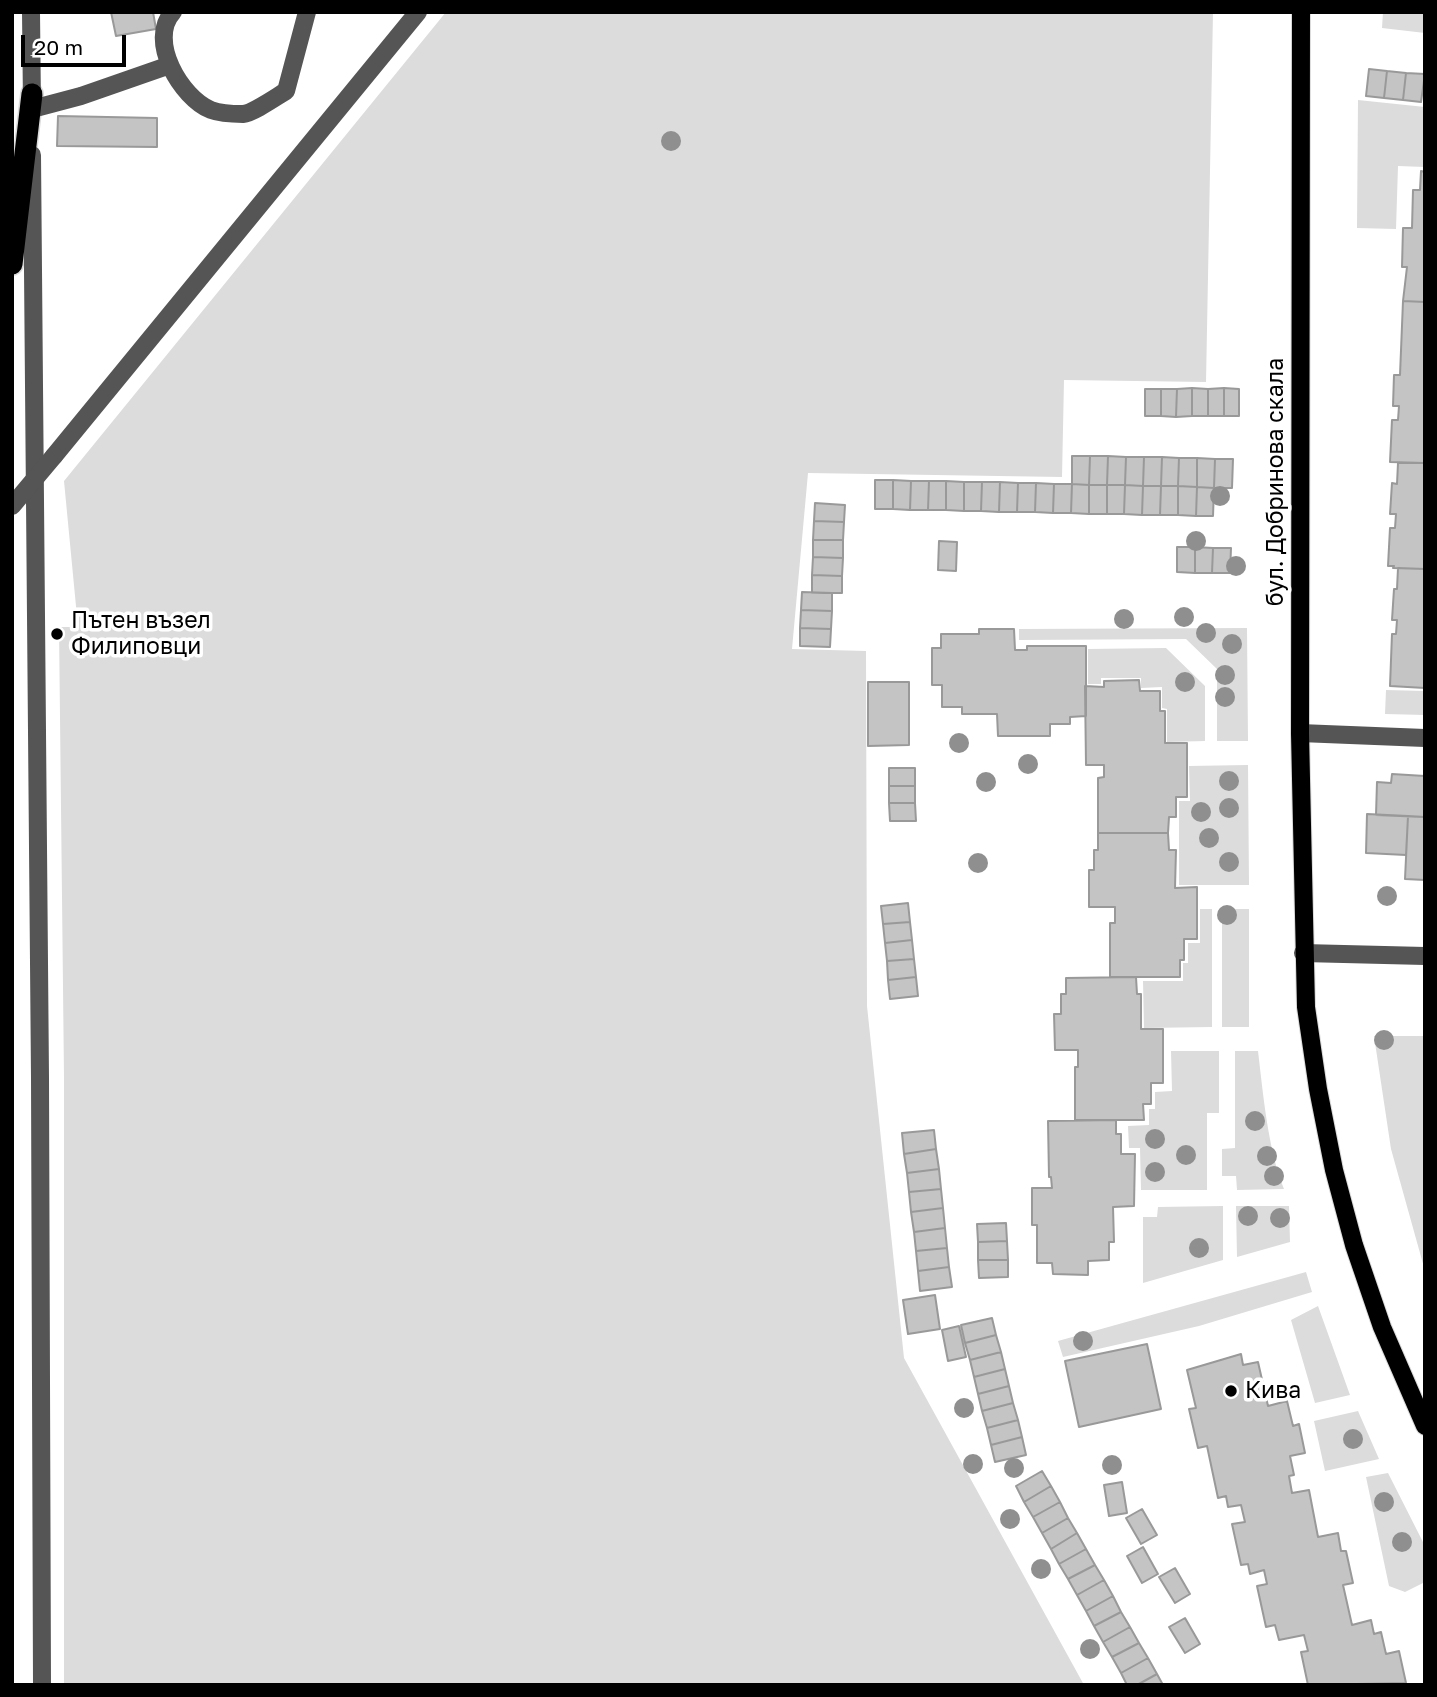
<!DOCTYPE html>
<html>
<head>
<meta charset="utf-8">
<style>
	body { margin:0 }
	#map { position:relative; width:1437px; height:1697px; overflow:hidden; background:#fff; font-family:"Golos Text",sans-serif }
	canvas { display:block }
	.frame { position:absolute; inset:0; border:14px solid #000; pointer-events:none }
	.scale { position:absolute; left:21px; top:35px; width:105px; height:32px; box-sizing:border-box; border:4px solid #000; border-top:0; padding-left:9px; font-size:21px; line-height:24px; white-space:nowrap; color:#000; -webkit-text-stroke:5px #fff; paint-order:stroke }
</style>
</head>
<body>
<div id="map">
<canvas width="1437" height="1697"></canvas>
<div class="frame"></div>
<div class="scale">20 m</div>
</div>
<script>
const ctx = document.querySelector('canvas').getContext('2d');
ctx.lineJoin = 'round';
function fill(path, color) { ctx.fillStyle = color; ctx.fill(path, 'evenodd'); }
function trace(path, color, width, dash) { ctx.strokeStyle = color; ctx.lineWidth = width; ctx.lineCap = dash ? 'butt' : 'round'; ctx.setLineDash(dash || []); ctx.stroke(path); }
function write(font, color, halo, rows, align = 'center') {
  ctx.font = font + ' "Golos Text",sans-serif'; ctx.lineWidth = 7; ctx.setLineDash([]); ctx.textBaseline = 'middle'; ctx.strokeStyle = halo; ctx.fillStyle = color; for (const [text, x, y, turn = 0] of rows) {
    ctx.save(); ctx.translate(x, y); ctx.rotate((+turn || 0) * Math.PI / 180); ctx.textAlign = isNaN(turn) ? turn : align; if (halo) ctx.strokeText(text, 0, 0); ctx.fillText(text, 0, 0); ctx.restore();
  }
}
fill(new Path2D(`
	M446 12H1213L1206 382 1064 380 1062 477 808 473 792 649 866 651 867 1006 904 1358 1084 1685H64V1077L59 627H78L64 481Z
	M1383 12H1425V33L1382 28Z
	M1358 100 1425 107V167L1398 166 1396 229 1357 228Z
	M1247 628 1248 741H1217V669L1186 639 1019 640V629Z
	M1166 648 1205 686V741L1167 742V709L1162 708V687L1141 688V678H1101V684H1088V649Z
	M1386 690 1425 691V715L1385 714Z
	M1248 765 1249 885H1179V801H1190L1189 766Z
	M1200 909H1212V1027L1144 1028 1143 981H1183V963H1188V943H1200Z
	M1222 909H1249V1027H1222Z
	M1374 1036H1425V1271L1391 1149Z
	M1171 1051H1219V1113H1207V1190H1141L1140 1148H1129L1128 1126 1149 1125V1109H1155V1092L1172 1091Z
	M1235 1051H1258C1263 1093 1268 1150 1284 1189L1237 1190 1236 1176H1222V1149L1235 1148Z
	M1223 1206V1260L1143 1283V1217H1157L1158 1207Z
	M1236 1206H1289L1290 1242 1237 1257Z
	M1306 1272 1312 1292 1199 1326 1063 1357 1058 1341Z
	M1318 1306 1350 1395 1315 1403 1291 1320Z
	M1358 1411 1379 1459 1325 1471 1314 1421Z
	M1388 1473 1425 1546V1582L1405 1592 1389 1586 1366 1477Z`), '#dcdcdc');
const building = new Path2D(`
	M111 12H153L156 29 116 36Z
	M1369 69 1387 71 1384 98 1366 96Z
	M1387 71 1406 73 1403 100 1384 98Z
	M1406 73 1425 74 1421 102 1403 100Z
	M58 116 157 118V147L57 146Z
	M1421 171 1425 172V302L1403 301 1407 267H1402L1403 228H1412L1413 190H1420Z
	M1403 301 1425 302V463L1390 462 1392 420H1398L1399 406H1393L1394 375H1400Z
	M1192 388 1208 389V416H1192Z
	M1192 388V416L1176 417 1177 389Z
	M1224 388 1239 389V416H1224Z
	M1224 388V416H1208V389Z
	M1145 389H1161V416H1145Z
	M1161 389H1177L1176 417 1161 416Z
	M1072 456H1090L1089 485 1072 484Z
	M1090 456H1108L1107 485H1089Z
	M1108 456 1126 457 1125 485H1107Z
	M1126 457H1144L1143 486 1125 485Z
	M1144 457H1162L1161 486H1143Z
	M1162 457 1179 458 1178 486H1161Z
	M1179 458H1197V487L1178 486Z
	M1197 458 1215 459 1214 488 1197 487Z
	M1215 459H1233L1232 488H1214Z
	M1398 463H1425V569L1393 568 1394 566H1388L1390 528H1395L1396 514H1390L1392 483 1397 484Z
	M875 480H893V509H875Z
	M893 480 911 481 910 510 893 509Z
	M911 481H929L928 510H910Z
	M929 481H946V510H928Z
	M946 481 964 482V511L946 510Z
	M964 482H982L981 511H964Z
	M982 482H1000L999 512 981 511Z
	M1000 482 1018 483 1017 512H999Z
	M1018 483H1036L1035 512H1017Z
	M1036 483 1054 484 1053 513 1035 512Z
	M1054 484H1072L1071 513H1053Z
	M1072 484 1089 485V514L1071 513Z
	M1089 485H1107V514H1089Z
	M1107 485H1125L1124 514H1107Z
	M1125 485 1143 486 1142 515 1124 514Z
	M1143 486H1161L1160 515H1142Z
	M1161 486H1178V515H1160Z
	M1178 486 1197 487 1196 516 1178 515Z
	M1197 487 1214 488 1213 516H1196Z
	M815 503 845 505 844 522 814 521Z
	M814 521 844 522 843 540H813Z
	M813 540H843V558L813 557Z
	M939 541 957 542 956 571 938 570Z
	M1177 547H1195V573L1177 572Z
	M1195 547 1213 548 1212 573H1195Z
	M1213 548H1231L1230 573H1212Z
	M813 557 843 558 842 576 812 575Z
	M1398 568 1425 569V688L1390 686 1392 634H1396L1397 620H1392L1394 589H1397Z
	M812 575 842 576V593H812Z
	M802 592 832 593V611L801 610Z
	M801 610 832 611 831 629 800 628Z
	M800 628 831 629 830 647 800 646Z
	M979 629H1014L1015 650H1027V646H1086V716L1070 717V724H1050V736H998L997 714H962V707H942V685H932V648H941V634H979Z
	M1139 680 1140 691H1160V711H1165V743H1187V797H1176V817H1169L1168 833H1098V778L1104 777V765H1086L1085 686 1104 687V681Z
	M868 682H909V745L868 746Z
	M889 768H915V786H889Z
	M1392 774 1425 776 1424 817 1376 815 1377 782 1391 783Z
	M889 786H915V803H889Z
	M889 803H915L916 821H890Z
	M1367 814 1408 816 1406 855 1366 853Z
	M1408 816 1425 817V880L1405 879Z
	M1098 833H1168L1169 850H1176L1175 888 1197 887V939H1184V960H1180V977H1110V923H1115V907H1089V870H1094V850H1098Z
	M908 903 910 922 883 924 881 906Z
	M910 922 912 940 885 943 883 924Z
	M912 940 914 959 887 961 885 943Z
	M914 959 916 977 888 980 887 961Z
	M916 977 918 996 890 999 888 980Z
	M1136 977 1137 994H1141V1029H1163V1083H1151V1104H1143L1144 1120H1075V1067H1078V1050H1055L1054 1014H1061V994H1066V978Z
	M1116 1120V1134H1121V1154H1135L1134 1206 1113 1207 1114 1242H1109V1260L1088 1261V1275L1053 1274 1052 1263H1037V1225H1032V1188H1052L1051 1177H1049L1048 1121Z
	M934 1130 936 1149 904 1154 902 1133Z
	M936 1149 939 1169 907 1173 904 1154Z
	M939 1169 941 1189 909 1192 907 1173Z
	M941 1189 943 1208 911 1212 909 1192Z
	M943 1208 945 1228 914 1232 911 1212Z
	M1006 1223 1007 1241 978 1242 977 1224Z
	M945 1228 947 1248 916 1251 914 1232Z
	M1007 1241 1008 1260H978V1242Z
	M947 1248 949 1267 918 1271 916 1251Z
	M978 1260H1008V1277L979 1278Z
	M949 1267 952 1287 920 1291 918 1271Z
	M935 1295 940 1329 908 1334 903 1300Z
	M992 1318 996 1335 965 1343 961 1325Z
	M959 1326 966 1357 948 1361 942 1330Z
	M996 1335 1001 1352 970 1360 965 1343Z
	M1147 1344 1161 1409 1079 1427 1065 1361Z
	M1001 1352 1005 1369 974 1377 970 1360Z
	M1241 1354 1243 1365 1258 1362 1268 1406 1287 1401 1293 1426 1299 1424 1305 1453 1290 1456 1294 1475 1289 1476 1292 1493 1309 1490 1318 1537 1338 1533 1341 1551H1346L1353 1583 1343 1585 1352 1625 1371 1620 1374 1634 1381 1632 1386 1654 1399 1651 1406 1683 1308 1685 1301 1652 1308 1651 1304 1635 1279 1640 1275 1625 1266 1627 1257 1586 1267 1584 1264 1570 1250 1574 1248 1564 1241 1565 1232 1524 1245 1522 1241 1505 1228 1507 1226 1496 1218 1498 1207 1446 1198 1448 1189 1409 1196 1408 1187 1370Z
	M1005 1369 1009 1386 978 1394 974 1377Z
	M1009 1386 1013 1403 982 1411 978 1394Z
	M1013 1403 1018 1420 987 1428 982 1411Z
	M1018 1420 1022 1437 991 1445 987 1428Z
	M1022 1437 1026 1455 995 1462 991 1445Z
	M1042 1471 1051 1486 1024 1502 1016 1486Z
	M1122 1482 1127 1513 1109 1516 1104 1485Z
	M1051 1486 1060 1502 1033 1517 1024 1502Z
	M1060 1502 1068 1518 1042 1533 1033 1517Z
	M1142 1509 1157 1535 1141 1544 1126 1518Z
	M1068 1518 1077 1533 1051 1549 1042 1533Z
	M1077 1533 1086 1549 1059 1564 1051 1549Z
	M1143 1547 1158 1574 1142 1583 1127 1556Z
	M1086 1549 1095 1565 1068 1579 1059 1564Z
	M1095 1565 1104 1580 1077 1595 1068 1579Z
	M1175 1568 1190 1594 1175 1603 1159 1577Z
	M1104 1580 1113 1596 1086 1611 1077 1595Z
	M1113 1596 1121 1612 1094 1626 1086 1611Z
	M1121 1612 1130 1627 1103 1642 1094 1626Z
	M1185 1618 1200 1644 1185 1653 1169 1627Z
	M1130 1627 1139 1643 1112 1657 1103 1642Z
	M1139 1643 1148 1658 1121 1673 1112 1657Z
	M1148 1658 1157 1674 1137 1685H1127L1121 1673Z
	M1157 1674 1163 1685H1137Z`);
fill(building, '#c4c4c4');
trace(building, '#999', 2);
const major = new Path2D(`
	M1301 12 1300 733 1306 1007 1318 1089 1334 1170 1354 1245 1382 1327 1425 1426`);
const highway = new Path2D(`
	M12 264 32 94`);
trace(major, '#dbdbdb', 20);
trace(highway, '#dbdbdb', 24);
trace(new Path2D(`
	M31 12 32 106
	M173 12C147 40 181 98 211 110 219 113 235 114 243 114 253 113 276 97 286 91L307 12
	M32 109 81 96 170 65
	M32 155 40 1077 42 1685
	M54 456 418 12
	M1300 733 1425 738
	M1303 953 1425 956`), '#555', 18);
trace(major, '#000', 18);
trace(highway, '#000', 21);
trace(new Path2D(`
	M12 506 54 456`), '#555', 18);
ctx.fillStyle = '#8f8f8f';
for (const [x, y] of [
	[671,141],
	[1220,496],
	[1196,541],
	[1236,566],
	[1184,617],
	[1124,619],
	[1206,633],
	[1232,644],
	[1225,675],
	[1185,682],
	[1225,697],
	[959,743],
	[1028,764],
	[1229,781],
	[986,782],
	[1229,808],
	[1201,812],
	[1209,838],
	[1229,862],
	[978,863],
	[1387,896],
	[1227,915],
	[1384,1040],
	[1255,1121],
	[1155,1139],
	[1186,1155],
	[1267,1156],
	[1155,1172],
	[1274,1176],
	[1248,1216],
	[1280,1218],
	[1199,1248],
	[1083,1341],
	[964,1408],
	[1353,1439],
	[973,1464],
	[1112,1465],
	[1014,1468],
	[1384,1502],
	[1010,1519],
	[1402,1542],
	[1041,1569],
	[1090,1649]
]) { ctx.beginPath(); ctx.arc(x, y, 10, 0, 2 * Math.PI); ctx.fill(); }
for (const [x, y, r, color] of [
	[57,634,7,"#000"],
	[1231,1391,7,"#000"]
]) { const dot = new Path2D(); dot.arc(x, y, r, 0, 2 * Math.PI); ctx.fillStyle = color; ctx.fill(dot); trace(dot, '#fff', 2.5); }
write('23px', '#000', '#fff', [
	["бул. Добринова скала",1276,482,-90]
]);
write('23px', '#000', '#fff', [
	["Пътен възел",71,621],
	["Филиповци",71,647],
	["Кива",1245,1391]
], 'left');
</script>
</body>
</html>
